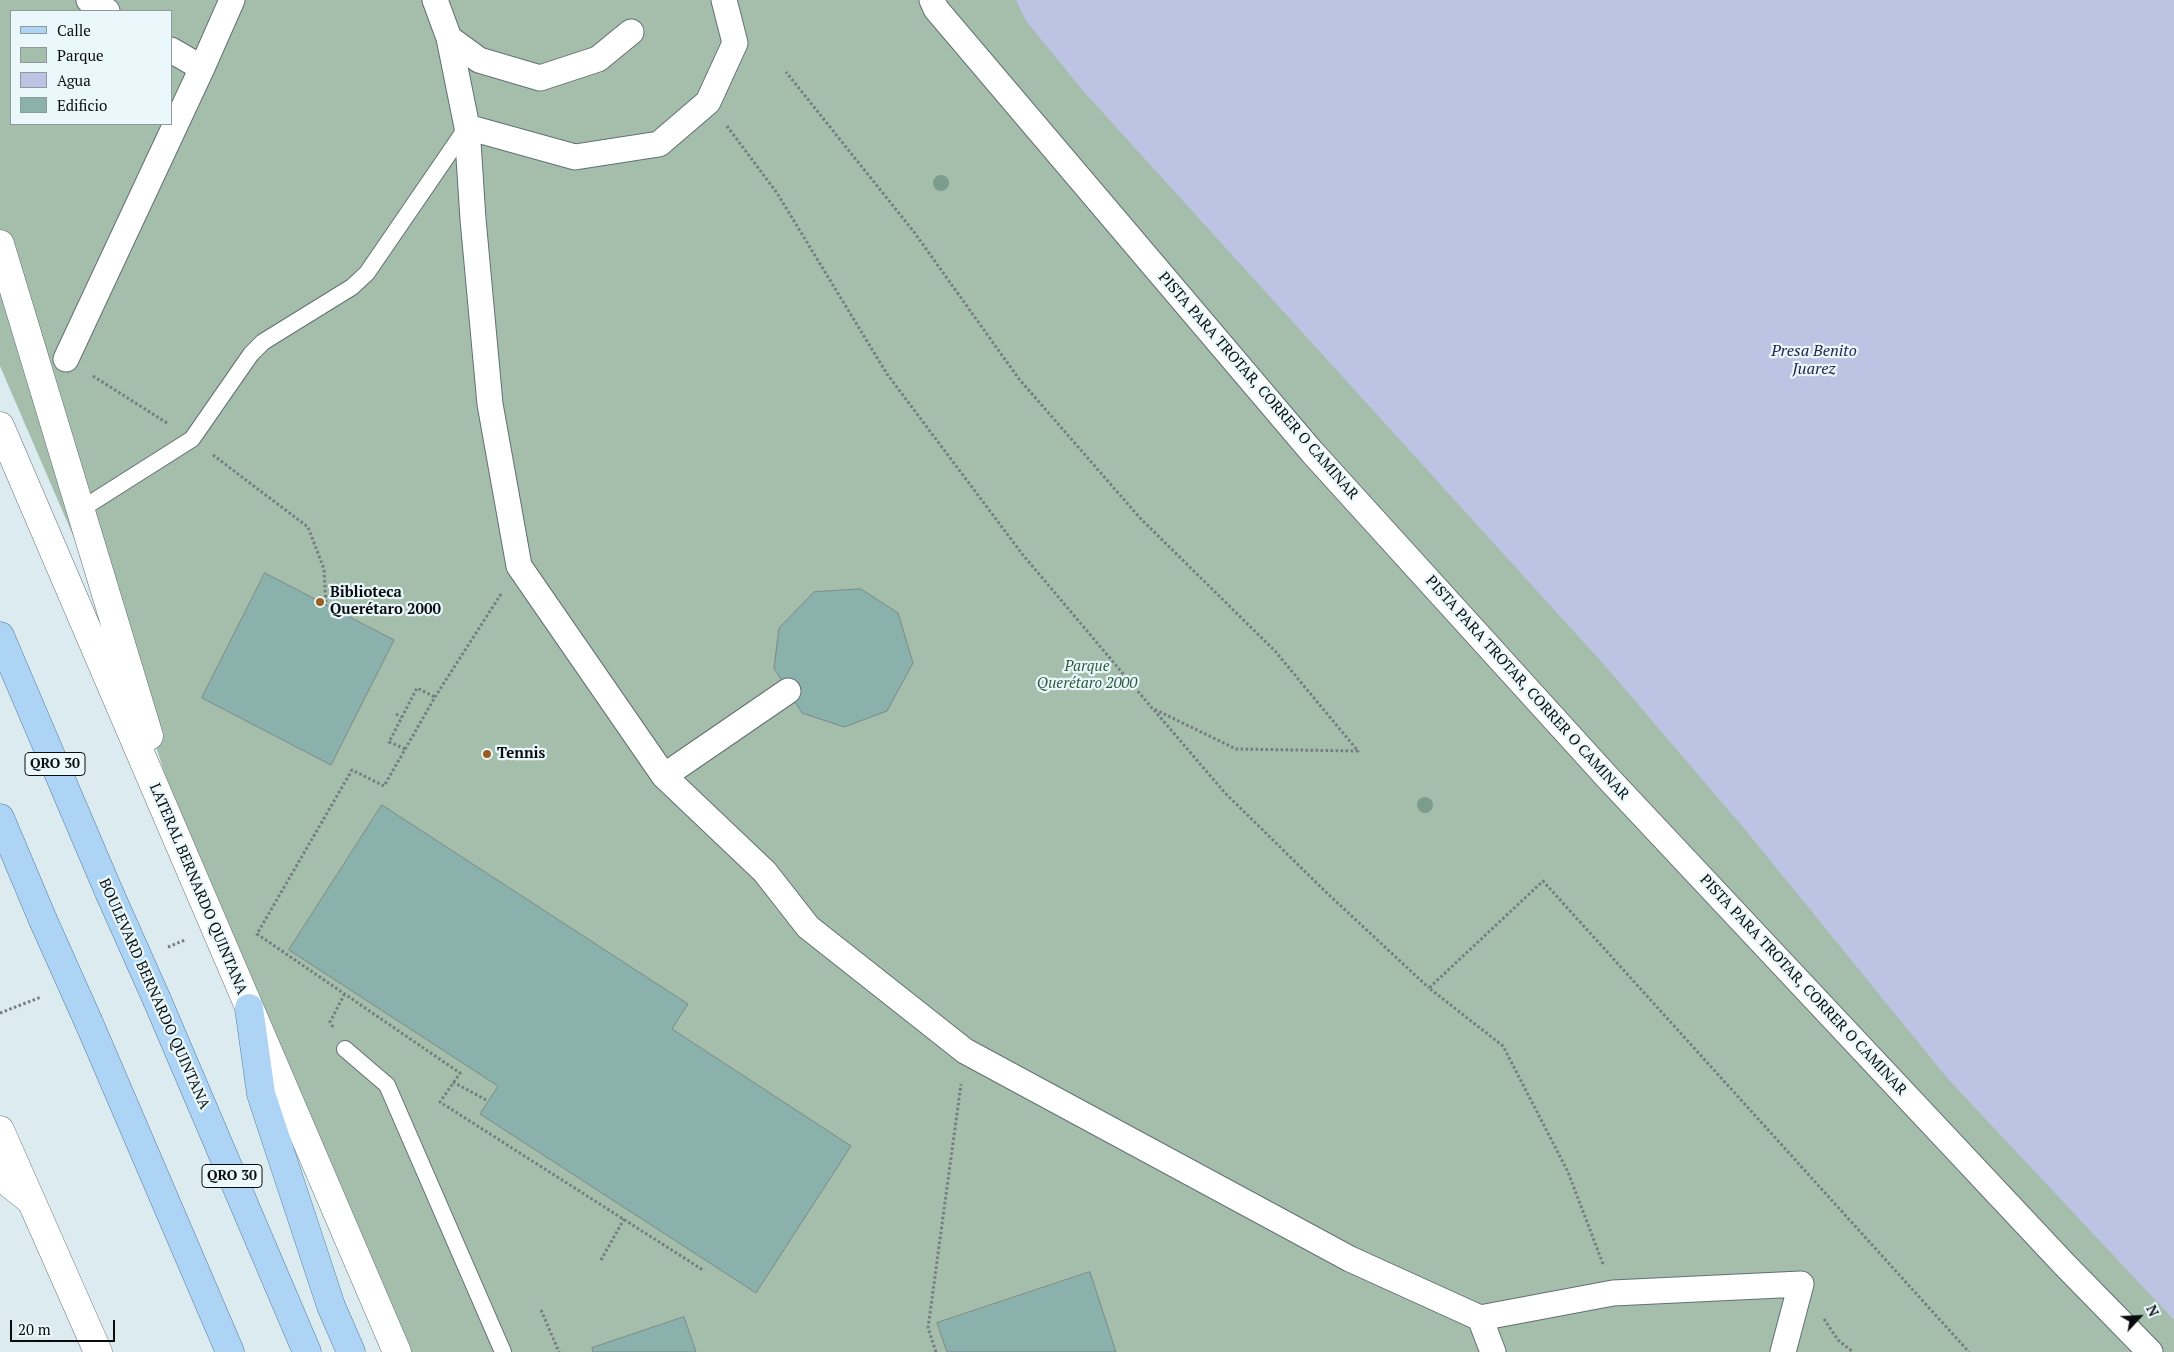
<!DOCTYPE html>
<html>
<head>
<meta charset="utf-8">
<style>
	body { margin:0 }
	#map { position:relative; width:2174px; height:1352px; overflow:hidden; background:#dcebef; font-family:"PT Serif",serif }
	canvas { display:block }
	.legend { position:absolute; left:10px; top:10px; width:162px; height:115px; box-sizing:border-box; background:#eaf8fc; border:1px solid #909a9d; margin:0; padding:6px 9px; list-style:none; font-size:15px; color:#080c0e }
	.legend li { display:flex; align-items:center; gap:10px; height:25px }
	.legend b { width:25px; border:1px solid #909a9d }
	.north { position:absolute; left:2114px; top:1292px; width:50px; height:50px; -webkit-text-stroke:4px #eaf8fc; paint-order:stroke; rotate:65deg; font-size:14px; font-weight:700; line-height:20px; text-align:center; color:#080c0e }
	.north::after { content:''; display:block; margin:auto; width:18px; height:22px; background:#080c0e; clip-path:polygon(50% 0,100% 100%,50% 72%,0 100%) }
	.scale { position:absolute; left:10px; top:1320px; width:105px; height:22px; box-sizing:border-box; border:2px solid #080c0e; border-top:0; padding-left:6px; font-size:15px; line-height:18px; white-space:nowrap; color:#080c0e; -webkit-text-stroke:4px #eaf8fc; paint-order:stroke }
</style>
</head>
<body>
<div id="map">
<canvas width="2174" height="1352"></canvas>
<ul class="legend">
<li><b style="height:6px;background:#add4f5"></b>Calle</li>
<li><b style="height:14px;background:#a4beab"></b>Parque</li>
<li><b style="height:14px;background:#bdc3e2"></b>Agua</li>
<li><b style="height:14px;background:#8ab1ab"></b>Edificio</li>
</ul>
<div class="north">N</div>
<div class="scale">20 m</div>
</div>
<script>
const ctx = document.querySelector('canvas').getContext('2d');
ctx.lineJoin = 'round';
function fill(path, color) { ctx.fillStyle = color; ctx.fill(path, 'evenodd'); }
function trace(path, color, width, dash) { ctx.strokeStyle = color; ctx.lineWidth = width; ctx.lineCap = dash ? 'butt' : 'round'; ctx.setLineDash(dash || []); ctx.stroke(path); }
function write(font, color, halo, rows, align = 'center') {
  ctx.font = font + ' "PT Serif",serif'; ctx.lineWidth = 4.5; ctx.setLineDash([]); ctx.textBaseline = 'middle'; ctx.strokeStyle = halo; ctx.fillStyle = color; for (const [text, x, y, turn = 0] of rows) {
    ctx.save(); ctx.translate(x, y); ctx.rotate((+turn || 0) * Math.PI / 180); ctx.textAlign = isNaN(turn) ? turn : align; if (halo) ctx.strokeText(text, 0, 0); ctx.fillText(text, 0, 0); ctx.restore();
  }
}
fill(new Path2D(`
	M0 0H2174V1352H399L197 876 134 677 0 366ZM11 11H171V124H11Z`), '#a4beab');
fill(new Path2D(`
	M1016 0H2174V1320L1948 1079 1747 832 1607 668 1085 93 1026 21Z`), '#bdc3e2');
const building = new Path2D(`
	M265 573 394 640 331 765 202 698Z
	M861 589 898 613 913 663 887 711 844 727 802 713 774 668 779 628 814 592Z
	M382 805 688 1004 672 1029 851 1146 756 1293 480 1114 498 1086 289 950Z
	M1090 1272 1116 1352H947L937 1323Z
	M684 1317 696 1352H593L592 1348Z`);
fill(building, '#8ab1ab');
trace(building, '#7d8b88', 1);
const service = new Path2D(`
	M80 510 192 439 251 354 263 342 352 287 367 273 467 127
	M345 1049 387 1085 503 1352`);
const pedestrian = new Path2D(`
	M89 0 107 11
	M435 0 449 38 467 127 575 157 659 144 708 102 735 43 724 0
	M932 0 936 9 1312 452 1608 778 2064 1264 2150 1352
	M449 38 479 60 540 78 598 59 631 32
	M171 50 202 68
	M467 127 473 219 490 404 519 566 664 776 765 872 808 927 965 1051 1350 1259 1480 1318 1613 1293 1801 1284 1783 1352
	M66 359 202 68 232 0
	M664 776 788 691
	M1480 1318 1493 1352`);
const tertiary = new Path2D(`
	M0 244 149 736
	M0 426 397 1352
	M0 1130 98 1352`);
const secondary = new Path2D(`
	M0 1176 30 1200`);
const primary = new Path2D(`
	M0 636 109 892
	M0 818 43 920
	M157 1000 307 1352
	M249 1008 261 1094 331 1306 351 1352
	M89 1023 230 1352`);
trace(service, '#637073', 18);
trace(pedestrian, '#637073', 27);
trace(tertiary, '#637073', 29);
trace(secondary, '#637073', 29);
trace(primary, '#507ba0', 29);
trace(new Path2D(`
	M727 126 777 193 887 374 1023 555 1152 708 1236 749 1358 751 1275 651 1140 518 1019 379 914 232 786 72
	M93 376 167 423
	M213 455 308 527 324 569 326 605
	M501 594 435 697 384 786 352 770 257 934 460 1073 440 1102 703 1270
	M1154 710 1225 793 1328 894 1429 988
	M396 714 402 717
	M405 749 389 742 417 688 435 697
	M168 947 185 940
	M0 1013 41 997
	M333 1027 330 1022 344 995
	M453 1082 488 1101
	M601 1260 624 1219
	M1603 1264 1568 1172 1503 1046 1429 988 1543 881 1969 1352
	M541 1310 559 1352
	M1824 1319 1838 1340 1853 1352
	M936 1352 928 1328 961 1084`), '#747d80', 3, [2.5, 2.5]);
trace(service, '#fff', 16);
trace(pedestrian, '#fff', 25);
trace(tertiary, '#fff', 28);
trace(secondary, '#fff', 28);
trace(primary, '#add4f5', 28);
const primaryBridge = new Path2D(`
	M109 892 157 1000
	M43 920 89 1023`);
trace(primaryBridge, '#507ba0', 29, []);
trace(primaryBridge, '#add4f5', 28);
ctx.fillStyle = '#7c9c8d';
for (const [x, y] of [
	[941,183],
	[1425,805]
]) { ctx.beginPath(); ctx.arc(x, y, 8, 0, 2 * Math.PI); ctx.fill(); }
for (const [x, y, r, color] of [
	[320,602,5,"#9b5e21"],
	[487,754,5,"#9b5e21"]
]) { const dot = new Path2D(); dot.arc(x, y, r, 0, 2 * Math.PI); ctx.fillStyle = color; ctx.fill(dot); trace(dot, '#eaf8fc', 2); }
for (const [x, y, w] of [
	[55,764,60],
	[232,1176,60]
]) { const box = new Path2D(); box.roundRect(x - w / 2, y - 11.5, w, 23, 4); ctx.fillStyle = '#eaf8fc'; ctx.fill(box); trace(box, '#080c0e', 1); }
write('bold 14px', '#080c0e', null, [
	["QRO 30",55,764],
	["QRO 30",232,1176]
]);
write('15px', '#080c0e', '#eaf8fc', [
	["PISTA PARA TROTAR, CORRER O CAMINAR",1258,386,49],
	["PISTA PARA TROTAR, CORRER O CAMINAR",1527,688,48],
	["LATERAL BERNARDO QUINTANA",198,889,67],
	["PISTA PARA TROTAR, CORRER O CAMINAR",1803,985,47],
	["BOULEVARD BERNARDO QUINTANA",154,994,66]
]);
write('bold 15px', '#080c0e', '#eaf8fc', [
	["Biblioteca",330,593],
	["Querétaro 2000",330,610],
	["Tennis",497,754]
], 'left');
write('italic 15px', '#2d5c3d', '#eaf8fc', [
	["Parque",1087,667],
	["Querétaro 2000",1087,684]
]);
write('italic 16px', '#22264f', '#eaf8fc', [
	["Presa Benito",1814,351],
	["Juarez",1814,369]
]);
</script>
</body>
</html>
